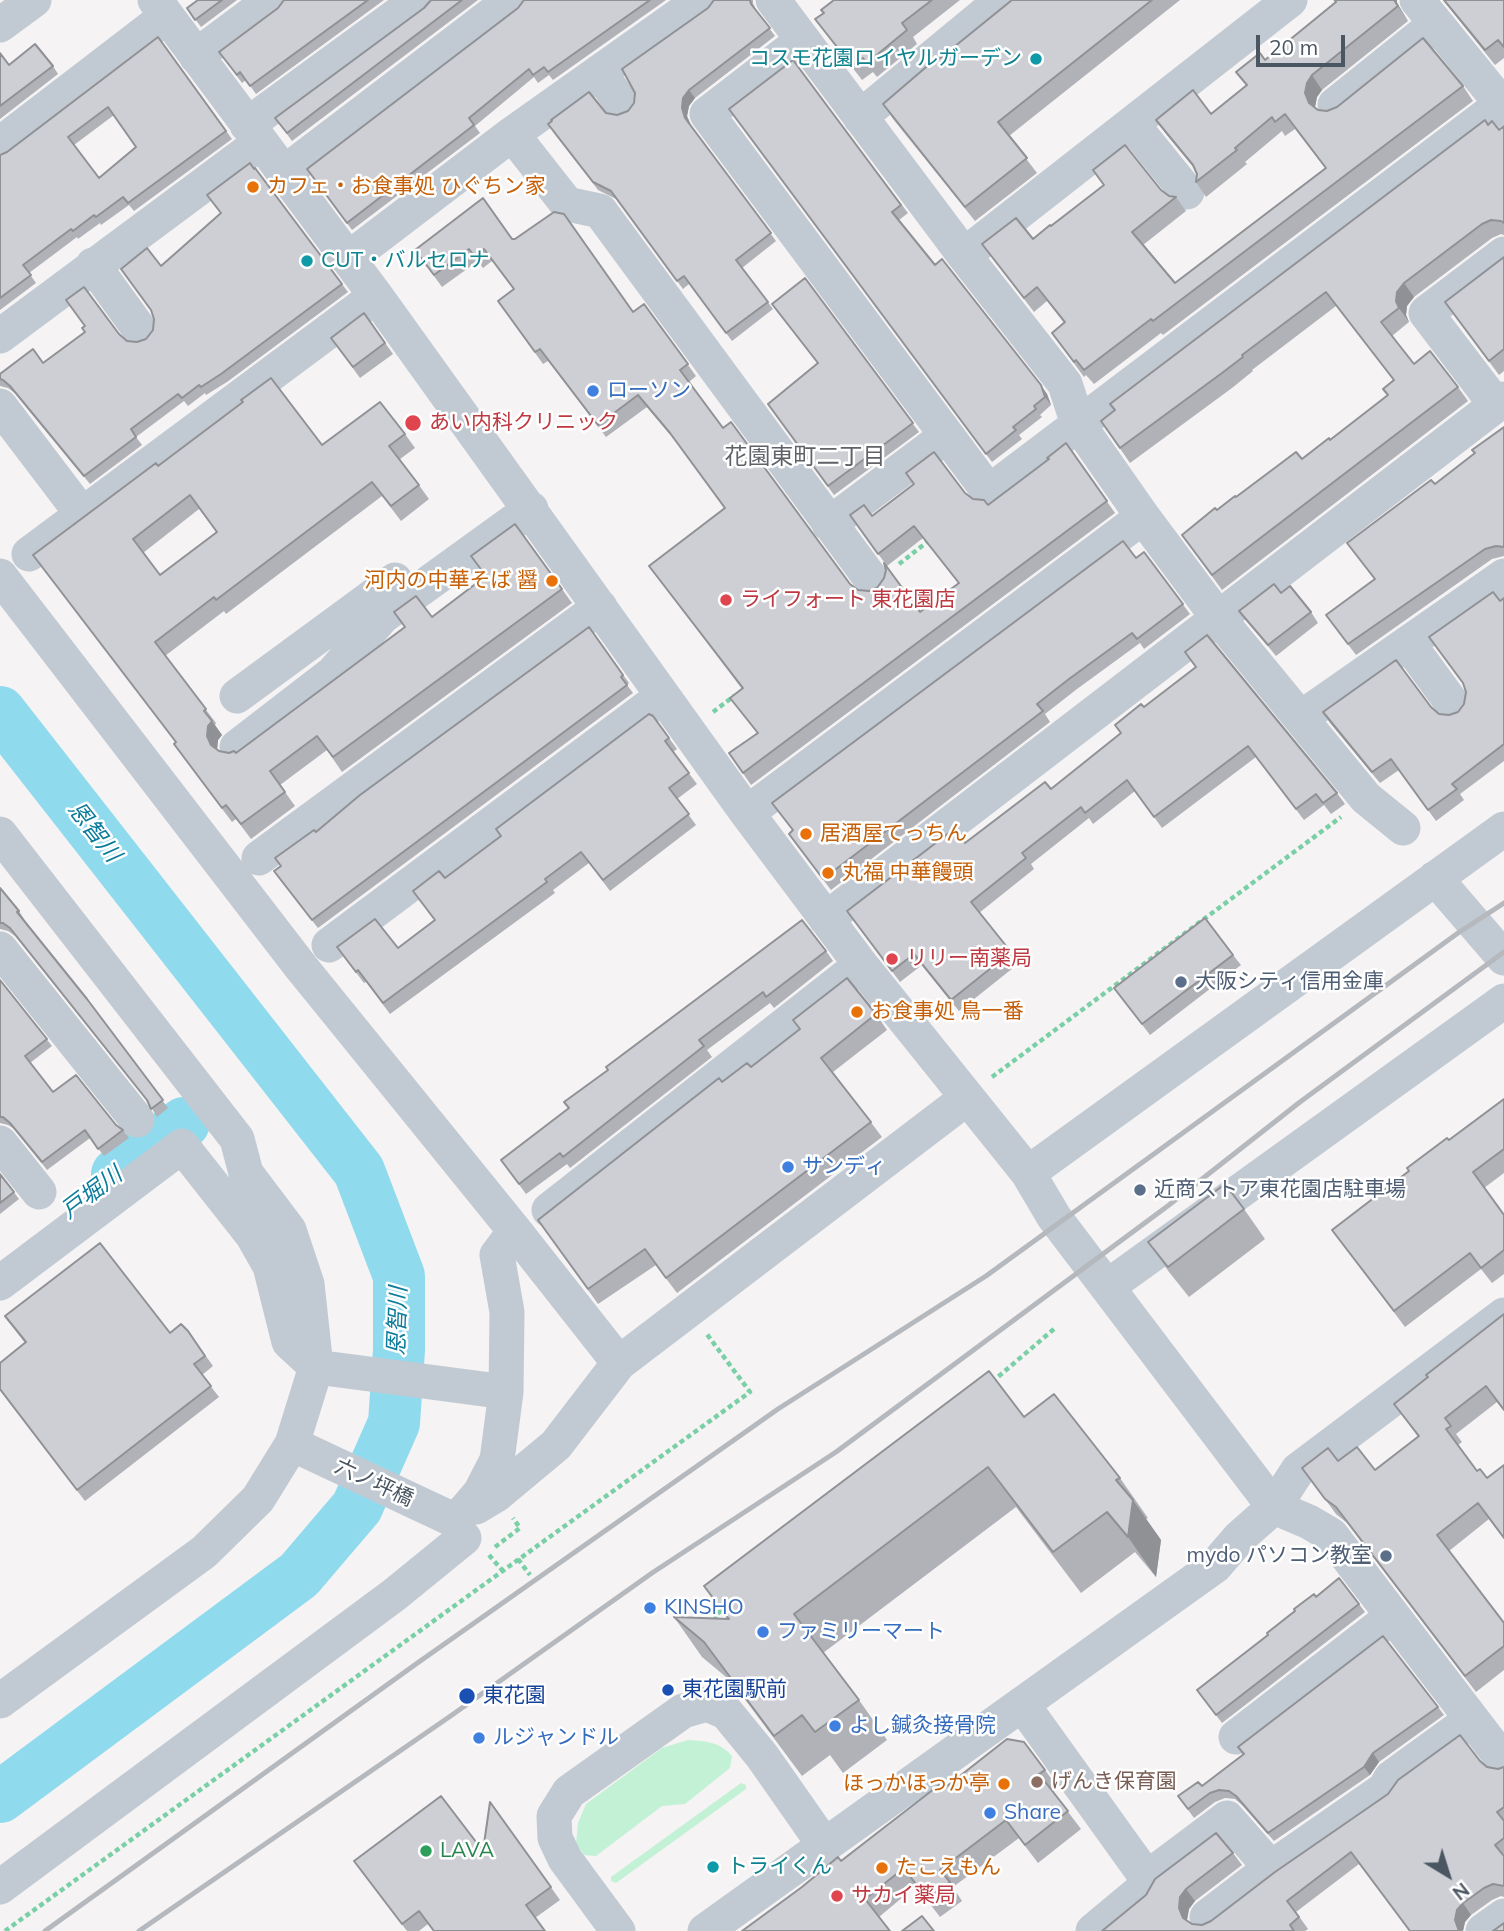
<!DOCTYPE html>
<html>
<head>
<meta charset="utf-8">
<style>
	body { margin:0 }
	#map { position:relative; width:1504px; height:1931px; overflow:hidden; background:#f5f3f3; font-family:Mulish,sans-serif }
	canvas { display:block }
	.north { position:absolute; left:1413px; top:1840px; width:70px; height:70px; -webkit-text-stroke:5px #fff; paint-order:stroke; rotate:142deg; font-size:19px; font-weight:700; line-height:28px; text-align:center; color:#4a5661 }
	.north::after { content:''; display:block; margin:auto; width:24px; height:32px; background:#4a5661; clip-path:polygon(50% 0,100% 100%,50% 72%,0 100%) }
	.scale { position:absolute; left:1256px; top:35px; width:89px; height:32px; box-sizing:border-box; border:4px solid #4a5661; border-top:0; padding-left:9px; font-size:21px; line-height:24px; white-space:nowrap; color:#4a5661; -webkit-text-stroke:5px #fff; paint-order:stroke }
</style>
</head>
<body>
<div id="map">
<canvas width="1504" height="1931"></canvas>
<div class="north">N</div>
<div class="scale">20 m</div>
</div>
<script>
const ctx = document.querySelector('canvas').getContext('2d');
ctx.lineJoin = 'round';
function fill(path, color) { ctx.fillStyle = color; ctx.fill(path, 'evenodd'); }
function trace(path, color, width, dash) { ctx.strokeStyle = color; ctx.lineWidth = width; ctx.lineCap = dash ? 'butt' : 'round'; ctx.setLineDash(dash || []); ctx.stroke(path); }
function write(font, color, halo, rows, align = 'center') {
  ctx.font = font + ' Mulish,"Noto Sans JP",sans-serif'; ctx.lineWidth = 5; ctx.setLineDash([]); ctx.textBaseline = 'middle'; ctx.strokeStyle = halo; ctx.fillStyle = color; for (const [text, x, y, turn = 0] of rows) {
    ctx.save(); ctx.translate(x, y); ctx.rotate((+turn || 0) * Math.PI / 180); ctx.textAlign = isNaN(turn) ? turn : align; if (halo) ctx.strokeText(text, 0, 0); ctx.fillText(text, 0, 0); ctx.restore();
  }
}
fill(new Path2D(`
	M688 1740C706 1741 720 1742 732 1756L730 1768 685 1804 662 1806 596 1856 584 1855 576 1844 578 1823 586 1804 662 1748Z
	M741 1783 746 1785V1789L616 1883 611 1881V1877Z`), '#c3f1d5');
trace(new Path2D(`
	M0 712 359 1171 399 1276V1350L394 1423 357 1507 299 1575 0 1797
	M117 1174 184 1123`), '#90daee', 52);
trace(new Path2D(`
	M899 564 931 539
	M713 712 734 696
	M992 1077 1341 817
	M992 1382 1054 1329
	M495 1547 520 1528 513 1518
	M489 1555 502 1570
	M518 1559 530 1575
	M714 1621 717 1614 726 1607
	M5 1931 750 1392 706 1333`), '#7ad0a6', 4.5, [5, 3.5]);
trace(new Path2D(`
	M155 0 376 296 747 813 861 965 1028 1173 1054 1217 1274 1507 1309 1522 1331 1535 1504 1761
	M773 0 964 255
	M1290 0 964 255 1065 384 1078 424 1143 517 1219 619 1366 798 1403 828
	M1417 0 1504 107
	M0 25 34 0
	M803 40 707 114 989 492 1502 104
	M196 56 271 0
	M600 73 621 103
	M1335 105 1436 24
	M860 117 1002 0
	M1132 124 1187 192
	M247 125 418 0
	M512 134 567 204 600 211 874 583
	M0 144 167 16
	M284 173 511 0
	M348 259 512 134 701 0
	M93 265 140 330
	M0 336 261 142
	M1496 405 1426 313 1504 254
	M0 406 82 514
	M829 524 945 437
	M29 554 376 296
	M0 576 301 967 515 1231 497 1255 507 1312 506 1392 497 1460 480 1493 456 1521
	M1408 643 1454 706
	M237 696 395 580
	M1302 717 1504 576
	M237 747 333 673 383 616 531 509
	M747 813 1143 517
	M0 834 237 1139 246 1173 289 1230 307 1284 316 1367 292 1444 258 1499 204 1552 0 1701
	M259 858 600 607
	M1435 878 1504 958
	M826 919 1504 399
	M329 945 663 696
	M0 949 137 1120
	M0 1143 39 1192
	M1028 1173 1504 829
	M549 1210 861 965
	M515 1231 619 1363
	M0 1283 182 1146 253 1236 270 1266 289 1342 316 1367 506 1392
	M1107 1287 1504 1001
	M292 1444 456 1521
	M476 1507 496 1495 556 1445 619 1363 967 1098
	M1022 1704 1147 1878 1141 1891 1093 1931
	M1236 1737 1393 1616
	M1147 1878 1227 1818 1271 1868
	M0 1887 394 1595 464 1538
	M1207 1917 1271 1868 1385 1789 1391 1778 1471 1720
	M618 1931 565 1859 555 1838 554 1816 569 1792 683 1711 707 1704 726 1712 762 1756 825 1846
	M705 1931 1215 1566 1240 1537 1274 1507 1298 1470 1504 1315
	M1483 1931 1504 1916`), '#c1cad2', 35);
trace(new Path2D(`
	M45 1931 416 1664 778 1409 986 1276 1458 933 1504 903
	M139 1931 452 1715 652 1573 836 1452 1169 1205 1300 1102 1504 952`), '#b5b8bd', 5);
fill(new Path2D(`
	M198 0H237L201 27 187 8Z
	M284 0H384L256 94 246 80 242 83 219 52 278 8Z
	M431 0H478L292 141 275 118 424 8Z
	M524 0H666L553 80 549 75 538 83 534 77 475 126 480 133 352 230 307 169 518 8Z
	M714 0H753V3L756 10 775 36 695 98 689 106 687 116 691 125 776 241 742 268 773 309 732 341 689 284 683 289 616 199 598 190 553 132 606 113 617 115 628 111Z
	M834 0H960L913 37 917 44 877 77 873 72 862 80 815 19 824 13Z
	M1012 0H1180L1009 136 1037 173 975 221 893 119 883 104Z
	M1333 0H1397V3L1408 21 1322 90 1317 97 1315 107 1318 110 1327 111 1463 86 1473 101 1163 335 1161 333 1094 384 1086 375 1084 377 1052 333 1064 323 1047 301 1034 312 982 244 1033 239 1051 226 1104 185 1093 170 1161 190 1169 196 1176 197 1186 211 1143 245 1175 283 1325 168 1295 129 1285 136 1282 131 1245 162 1247 164 1206 197 1196 182 1197 174 1195 169 1166 134 1156 120 1211 114 1246 85 1236 72 1265 60 1335 2Z
	M1443 0H1504V58L1495 65Z
	M158 37 232 139 134 211 129 205 101 225 100 223 78 239 77 237 29 273 36 283 0 310V155L7 152ZM114 115 136 147 99 178 74 145Z
	M0 53 9 65 53 66 58 74 0 119Z
	M793 60 908 213 899 220 935 265 1047 394 1051 405 1040 415 1042 417 1019 435 1022 439 992 462 729 109Z
	M1488 125 1499 130 1504 126V235L1501 234 1492 238 1414 297 1407 306 1406 315 1409 322 1392 336 1414 364 1458 387 1468 401 1222 590 1192 549 1217 510 1236 497 1302 459 1330 440 1388 395 1394 381 1336 306 1252 370 1253 371 1232 388 1130 463 1101 421Z
	M255 168 348 292 227 382 206 395 205 393 188 406 184 401 136 437 142 445 90 484 16 394 8 388 0 386V374L43 363 119 334 127 341 137 342 146 339 153 330 154 319 151 311 161 266 221 214Z
	M512 239 633 312 644 304 696 376 689 382 723 428 850 584 858 590 920 612 958 583 923 538 887 566 850 515 872 516 914 484 906 473 965 493 973 499 988 505 1049 459 1066 443 1115 513 751 785 729 753 757 733 730 698 742 689 649 566 724 508 678 444 647 407 606 437 548 361 543 364 498 301 514 290 492 261 483 268 478 261 442 287 415 250Z
	M1504 257V371L1499 375 1445 302Z
	M805 278 919 432 834 495 768 404 818 364 772 304Z
	M364 313 393 354 360 378 331 338Z
	M1504 427V556L1492 559 1356 655 1326 615 1374 579 1347 543 1435 484 1475 453Z
	M405 434 415 448 400 459 429 499 401 521 382 496 226 614 224 611 165 656 216 723 215 725 222 735 218 740 217 750 219 751 236 753 405 627 394 612 432 617 485 576 471 556 515 524 572 603 342 772 327 750 280 785 295 806 251 839 236 819 232 822 184 758 174 744 176 743 33 555 158 466ZM199 509 217 532 160 575 143 553Z
	M1144 552 1190 614 1144 649 1140 643 1077 689 1045 714 1050 722 831 890 796 844 793 831 772 803Z
	M1281 593 1311 612 1318 623 1276 656 1239 611Z
	M1504 598V761L1460 794 1464 800 1436 821 1399 770 1380 783 1330 723 1323 712 1439 714 1449 715 1458 712 1464 704 1500 601Z
	M589 627 629 683 627 685 633 693 318 928 280 880 281 866 316 832Z
	M1195 667 1337 793 1345 804 1331 814 1324 805 1304 820 1256 757 1162 828 1135 791 1093 824 1089 818 1031 864 1034 869 979 913 1018 964 959 1011 922 965 900 982 847 911 965 843 1051 789 1121 734 1115 725 1144 707Z
	M653 716 677 749 673 752 697 784 677 799 696 825 610 891 589 863 553 890 555 893 390 1014 366 982 364 983 345 958 398 948 434 920 445 878 501 836Z
	M0 888 19 911 24 919H23L87 999 168 1108 157 1117 148 1102 15 936 8 931 0 929Z
	M826 951 833 961 774 1008 770 1003 707 1050 712 1057 570 1168 567 1164 526 1194 501 1160Z
	M1233 955 1241 965 1150 1035 1114 988Z
	M0 980 52 1046 30 1063 53 1092 116 1125 123 1130 129 1138 104 1156 90 1138 47 1170 16 1130 8 1125 0 1123Z
	M876 1014 887 1030 833 1072 882 1137 677 1293 656 1265 598 1304 538 1220 722 1082 751 1067 799 1029 793 1020Z
	M1504 1099V1173L1484 1188 1504 1215V1274L1492 1283 1481 1269 1405 1327 1332 1230Z
	M0 1174 19 1199 0 1214Z
	M1244 1209 1265 1239 1189 1297 1169 1272 1148 1242Z
	M1504 1314V1411L1497 1402 1456 1434 1462 1442 1458 1445 1477 1471 1487 1478 1504 1465V1539L1489 1519 1449 1551 1504 1623V1670L1476 1692 1347 1523 1336 1514 1302 1468 1338 1461 1375 1470 1418 1437 1394 1404Z
	M5 1316 170 1333 188 1331 213 1366 202 1375 219 1397 85 1501 0 1390V1363L25 1343Z
	M1024 1417 1120 1478 1148 1518 1146 1519 1161 1540 1156 1577 1135 1552 1081 1593 1016 1507 823 1653 859 1700 887 1740 843 1773 830 1755 802 1776 732 1682 702 1657 674 1617 727 1619 704 1586Z
	M1339 1578 1365 1612 1222 1723 1203 1698 1268 1635Z
	M1438 1707 1444 1715 1379 1762 1370 1775 1274 1841 1242 1805 1235 1799 1225 1798 1215 1802 1194 1818 1178 1796 1202 1786 1243 1754 1238 1747Z
	M1480 1761 1487 1767 1498 1769 1504 1767V1897L1501 1896 1492 1900 1471 1915 1465 1922 1463 1931H1410L1359 1864 1296 1912 1308 1929 1305 1931H1102L1233 1853 1242 1865 1195 1901 1189 1909 1187 1920 1192 1924 1202 1925 1211 1921Z
	M1045 1770 1058 1788 1053 1792 1081 1829 1038 1863 1019 1838 953 1887 962 1901 940 1917 916 1886 879 1917 742 1931 942 1790Z
	M490 1802 560 1900 535 1918 545 1931H434L428 1924 419 1931H407L354 1861 483 1851Z`), '#b0b2b7');
fill(new Path2D(`
	M1394 0H1397V3L1408 21Z
	M1312 75 1322 90 1317 97 1315 107 1309 103 1305 93 1307 83Z
	M689 90 695 98 689 106 687 116 691 126 685 118 682 108 683 98Z
	M1404 283 1414 297 1407 306 1406 315 1409 322 1399 308 1396 301 1397 292Z
	M1041 385 1047 394 1051 405 1045 397Z
	M212 721 222 735 218 740 217 750 211 745 207 736 208 726Z
	M1133 1500 1161 1540 1156 1577 1128 1537Z
	M1373 1753 1379 1762 1370 1775 1364 1767Z
	M1186 1889 1195 1901 1189 1909 1187 1920 1183 1918 1179 1908 1180 1897Z
	M1463 1903 1471 1915 1465 1922 1463 1931H1459L1455 1920 1457 1910Z`), '#909195');
const building = new Path2D(`
	M198 0H222L195 20 187 8Z
	M284 0H368L250 86 240 72 237 75 219 52 278 8Z
	M431 0H462L287 133 275 118 424 8Z
	M524 0H650L548 72 544 67 533 75 529 69 469 118 474 125 347 223 307 169 518 8Z
	M714 0H750L751 4 770 28 689 90 683 98 682 108 685 118 771 233 736 260 768 302 726 333 684 276 677 281 611 191 593 182 548 124 552 121 551 120 589 92 606 113 617 115 628 111 634 103 635 93 622 69 708 8Z
	M834 0H932L902 23 907 30 867 63 863 58 852 66 815 19 824 13 821 10Z
	M1012 0H1152L998 122 1027 158 965 207 883 104 932 62 933 64Z
	M1335 0H1394L1398 6 1312 75 1307 83 1305 93 1309 103 1318 110 1327 111 1337 107 1423 38 1463 86 1153 321 1151 319 1084 370 1076 360 1074 362 1052 333 1065 322 1037 287 1024 298 982 244 1016 218 1033 239 1050 225 1051 226 1104 185 1093 170 1125 145 1161 190 1169 196 1176 197 1132 232 1175 283 1326 168 1285 114 1275 122 1272 117 1235 148 1237 150 1196 182 1197 174 1193 165 1156 120 1193 90 1211 114 1247 85 1236 72 1260 53 1265 60 1336 2Z
	M1444 0H1504V47L1498 40 1485 50Z
	M158 37 226 131 128 203 123 197 96 217 94 215 73 231 71 229 23 265 31 275 0 298V155L7 152ZM108 107 136 147 99 178 68 137Z
	M35 44 53 66 0 106V53L9 65Z
	M793 60 901 205 892 212 935 265 942 259 1041 385 1045 397 1034 406 1036 409 1013 427 1016 430 986 454 729 109Z
	M1485 120 1488 125 1492 121 1499 130 1504 126V223L1501 221 1491 220 1482 224 1404 283 1397 292 1396 301 1399 308 1381 322 1414 364 1430 351 1458 387 1212 575 1182 535 1215 508 1217 510 1235 496 1236 497 1296 452 1302 459 1329 438 1330 440 1388 395 1383 389 1394 380 1326 292 1242 355 1243 357 1222 373 1120 448 1101 421 1115 410 1110 404Z
	M250 163 254 169 255 168 342 284 221 374 201 387 199 385 182 398 178 394 131 429 136 437 84 476 10 386 3 380 0 379V374L33 349 43 363 85 332 82 328 85 326 66 300 84 287 119 334 127 341 137 342 146 339 153 330 154 319 151 310 121 269 147 248 161 266 221 213 207 195Z
	M483 198 512 239H515L554 212 564 214 633 312 644 304 688 364 680 370 723 428 731 422 850 584 858 590 869 591 877 588 884 578 886 570 884 563 920 612 959 583 914 526 878 554 850 515 864 505 872 516 914 484 906 473 934 452 965 493 973 499 984 500 988 505 1049 459 1047 458 1066 443 1107 501 743 773 729 753 758 733 730 698 743 688 649 566 725 508 670 433 638 395 598 425 540 349 535 352 498 301 514 289 484 249 474 256 469 249 434 275 415 250Z
	M1504 257V349L1489 361 1445 302Z
	M805 278 913 423 828 486 768 404 818 363 772 304Z
	M364 313 385 343 353 367 331 338Z
	M271 378 322 445 380 402 405 434 389 446 419 485 391 506 372 482 216 600 214 597 155 642 206 709 204 711 212 721 208 726 207 736 211 745 219 751 229 753 234 751 236 753 405 627 394 612 416 596 432 617 486 576 471 556 515 524 562 589 333 757 317 736 270 771 285 792 241 824 226 805 222 808 174 744 176 742 33 555 156 463 158 466 243 402 241 400ZM190 495 217 532 160 575 133 539Z
	M1504 427V547L1496 546 1485 549 1348 644 1326 615 1375 579 1347 543 1431 480 1435 484 1475 453 1472 450Z
	M1123 541 1136 558 1144 552 1183 604 1137 639 1132 633 1069 679 1037 704 1043 711 823 879 789 834 793 830 772 803Z
	M1274 584 1281 593 1290 586 1311 612 1268 645 1239 611Z
	M1493 592 1500 601 1504 598V744L1452 784 1457 789 1428 810 1391 759 1372 772 1323 712 1396 660 1431 707 1439 714 1449 715 1458 712 1464 704 1466 692 1463 683 1429 637Z
	M589 627 623 675 621 677 627 685 312 920 274 871 281 866 275 858 314 830 316 832 360 795Z
	M1207 635 1337 793 1323 803 1316 794 1296 809 1248 746 1154 817 1127 780 1085 813 1081 807 1022 853 1026 858 971 902 1011 952 951 1000 914 954 892 971 847 911 954 829 965 843 1045 782 1051 789 1121 733 1115 725 1141 704 1144 707 1196 667 1185 652Z
	M649 714 653 716 669 738 665 741 689 773 669 788 689 814 603 880 581 852 545 879 547 882 383 1003 358 970 356 972 337 947 375 919 398 948 435 920 413 891 439 871 445 878 501 836 496 829Z
	M0 888 19 911 17 912 87 999 163 1100 151 1109 147 1100 10 928 3 923H0Z
	M1205 918 1233 955 1142 1024 1114 988Z
	M802 920 826 951 766 997 763 992 699 1040 704 1046 563 1157 560 1153 519 1184 501 1160 569 1108 564 1102 608 1070 606 1067Z
	M847 978 876 1014 821 1058 871 1122 666 1278 645 1249 588 1289 538 1220 719 1078 722 1082 747 1063 751 1067 800 1029 793 1020Z
	M0 980 47 1039 25 1056 53 1092 76 1075 116 1125 123 1130 98 1149 85 1130 42 1162 10 1123 3 1117H0Z
	M1504 1099V1149L1473 1172 1504 1215V1250L1481 1268 1470 1253 1394 1311 1332 1230 1409 1171 1407 1168 1447 1138 1449 1140Z
	M0 1174 14 1192 0 1203Z
	M1225 1184 1244 1209 1168 1267 1148 1242Z
	M100 1243 170 1333 181 1324 188 1331 205 1356 194 1364 211 1386 77 1490 0 1389V1363L26 1342 5 1316Z
	M1504 1314V1410L1486 1386 1445 1418 1451 1426 1446 1429 1477 1471 1480 1469 1487 1478 1504 1465V1538L1478 1503 1437 1535 1504 1623V1646L1465 1676 1336 1507 1325 1499 1302 1468 1328 1448 1338 1461 1357 1447 1375 1470 1419 1436 1394 1404 1428 1377 1426 1375Z
	M989 1371 1024 1417 1054 1394 1120 1478 1116 1480 1133 1500 1128 1537 1107 1512 1053 1552 988 1467 794 1614 859 1700 815 1732 802 1715 774 1736 704 1642 674 1617 729 1619 704 1586Z
	M1339 1578 1359 1604 1216 1715 1197 1690 1268 1635 1267 1633 1295 1611 1294 1609 1314 1594 1316 1597Z
	M1383 1636 1438 1707 1373 1753 1364 1767 1268 1833 1236 1796 1229 1791 1219 1790 1210 1793 1188 1809 1178 1796 1198 1782 1202 1786 1244 1754 1238 1747Z
	M1460 1735 1480 1761 1487 1767 1498 1769 1504 1767V1807L1497 1812 1504 1821V1838L1495 1845 1504 1856V1886L1493 1884 1484 1888 1463 1903 1457 1910 1455 1920 1459 1931H1410L1351 1852 1287 1901 1299 1917 1290 1925 1294 1931H1102L1146 1895 1155 1879 1216 1833 1233 1853 1186 1889 1180 1897 1179 1908 1183 1918 1192 1924 1202 1925 1211 1921 1275 1872 1388 1794 1398 1780Z
	M1007 1739 1024 1742 1045 1770 1039 1774 1068 1811 1025 1845 1006 1820 940 1870 950 1882 927 1899 904 1868 865 1899 890 1931H742L802 1887 838 1857 841 1861 939 1785 942 1790Z
	M441 1796 483 1851 490 1802 551 1887 526 1905 545 1931H434L419 1911 402 1924 354 1861Z
	M922 1916 934 1931H902Z
	M1504 1923V1931H1493Z`);
fill(building, '#cdcfd5');
trace(building, '#909195', 2);
for (const [x, y, r, color] of [
	[1036,59,7,"#0f9aa8"],
	[253,187,7,"#e8710a"],
	[307,261,7,"#0f9aa8"],
	[593,391,7,"#3f7fe0"],
	[413,423,9,"#e0444e"],
	[552,581,7,"#e8710a"],
	[726,600,7,"#e0444e"],
	[806,834,7,"#e8710a"],
	[828,873,7,"#e8710a"],
	[892,959,7,"#e0444e"],
	[1181,982,7,"#5c6f8a"],
	[857,1012,7,"#e8710a"],
	[788,1167,7,"#3f7fe0"],
	[1140,1190,7,"#5c6f8a"],
	[1386,1556,7,"#5c6f8a"],
	[650,1608,7,"#3f7fe0"],
	[763,1632,7,"#3f7fe0"],
	[668,1690,7,"#1a4fb4"],
	[467,1696,9,"#1a4fb4"],
	[835,1726,7,"#3f7fe0"],
	[479,1738,7,"#3f7fe0"],
	[1037,1782,7,"#8d6e63"],
	[1004,1784,7,"#e8710a"],
	[990,1813,7,"#3f7fe0"],
	[426,1851,7,"#2e9e5b"],
	[713,1867,7,"#0f9aa8"],
	[882,1868,7,"#e8710a"],
	[837,1896,7,"#e0444e"]
]) { const dot = new Path2D(); dot.arc(x, y, r, 0, 2 * Math.PI); ctx.fillStyle = color; ctx.fill(dot); trace(dot, '#fff', 2.5); }
write('21px', '#0d838f', '#fff', [
	["コスモ花園ロイヤルガーデン",1022,59,"right"],
	["CUT・バルセロナ",321,261],
	["トライくん",727,1867]
], 'left');
write('21px', '#c56008', '#fff', [
	["カフェ・お食事処 ひぐちン家",267,187],
	["河内の中華そば 醤",538,581,"right"],
	["居酒屋てっちん",820,834],
	["丸福 中華饅頭",842,873],
	["お食事処 鳥一番",871,1012],
	["ほっかほっか亭",990,1784,"right"],
	["たこえもん",896,1868]
], 'left');
write('21px', '#366cbe', '#fff', [
	["ローソン",607,391],
	["サンディ",802,1167],
	["KINSHO",664,1608],
	["ファミリーマート",777,1632],
	["よし鍼灸接骨院",849,1726],
	["ルジャンドル",493,1738],
	["Share",1004,1813]
], 'left');
write('21px', '#be3a42', '#fff', [
	["あい内科クリニック",429,423],
	["ライフォート 東花園店",740,600],
	["リリー南薬局",906,959],
	["サカイ薬局",851,1896]
], 'left');
write('21px', '#4e5e75', '#fff', [
	["大阪シティ信用金庫",1195,982],
	["近商ストア東花園店駐車場",1154,1190],
	["mydo パソコン教室",1372,1556,"right"]
], 'left');
write('21px', '#4a5661', '#fff', [
	["六ノ坪橋",374,1483,25]
]);
write('21px', '#164399', '#fff', [
	["東花園駅前",682,1690],
	["東花園",483,1696]
], 'left');
write('21px', '#785e54', '#fff', [
	["げんき保育園",1051,1782]
], 'left');
write('21px', '#27864d', '#fff', [
	["LAVA",440,1851]
], 'left');
write('23px', '#5f6368', '#fff', [
	["花園東町二丁目",805,457]
]);
write('italic 23px', '#0c7c9b', '#fff', [
	["恩智川",94,832,52],
	["戸堀川",92,1193,-37],
	["恩智川",398,1321,-88]
]);
</script>
</body>
</html>
